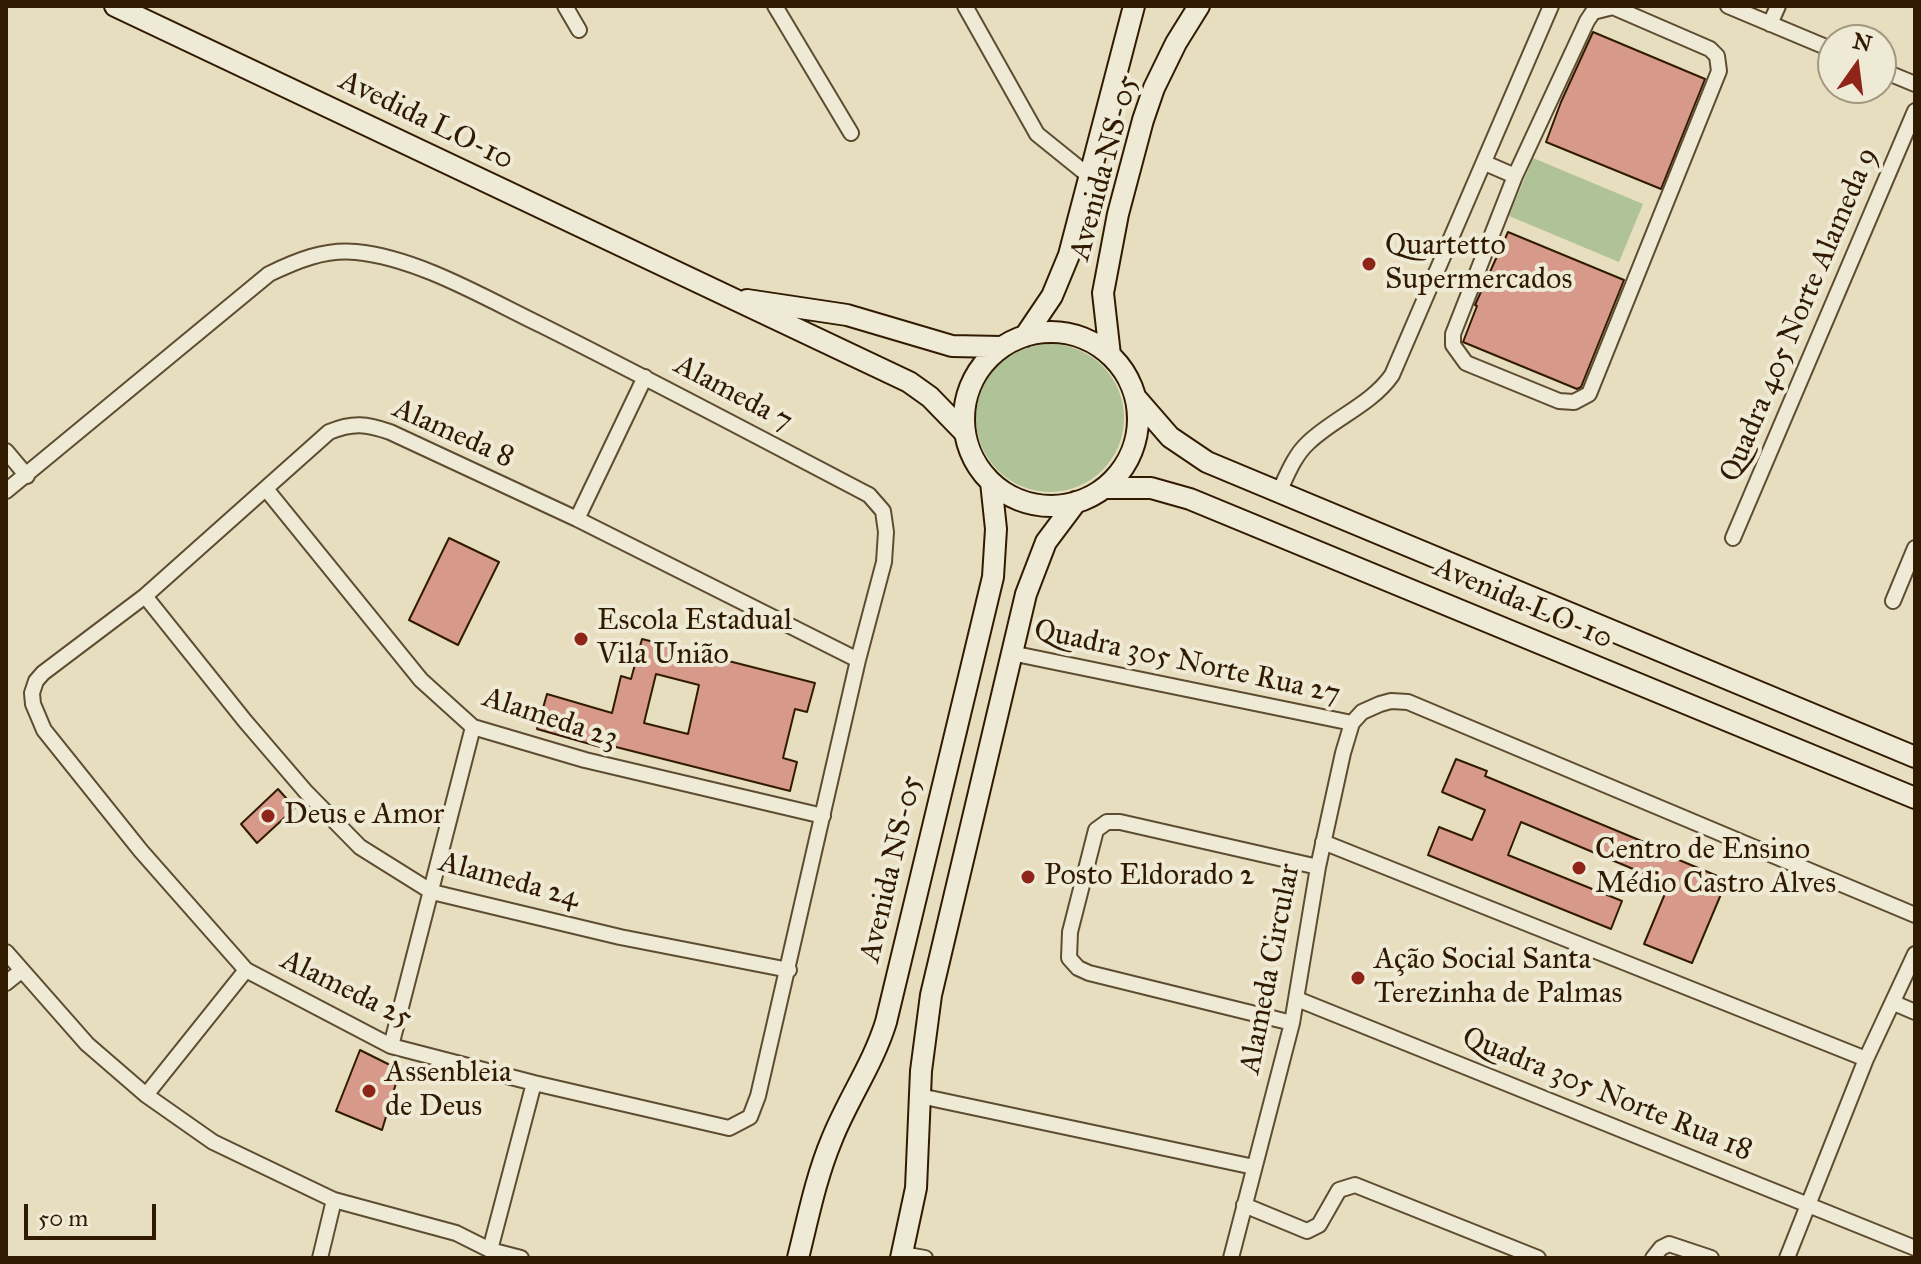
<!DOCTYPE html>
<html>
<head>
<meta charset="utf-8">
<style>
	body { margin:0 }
	#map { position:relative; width:1921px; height:1264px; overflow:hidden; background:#e7dec0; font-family:"IM FELL Great Primer",serif }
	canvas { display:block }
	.frame { position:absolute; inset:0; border:8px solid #311b00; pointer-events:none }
	.north { position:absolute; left:1817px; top:24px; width:80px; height:80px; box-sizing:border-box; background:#efead6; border:2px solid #a39780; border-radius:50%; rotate:14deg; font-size:22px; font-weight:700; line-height:32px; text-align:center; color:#311b00 }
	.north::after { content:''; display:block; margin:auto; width:28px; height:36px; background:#8f2418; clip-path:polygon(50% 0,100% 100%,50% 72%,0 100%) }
	.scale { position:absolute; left:24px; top:1204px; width:132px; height:36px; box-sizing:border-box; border:4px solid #311b00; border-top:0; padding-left:10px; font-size:24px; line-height:28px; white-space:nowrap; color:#311b00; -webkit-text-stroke:6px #efead6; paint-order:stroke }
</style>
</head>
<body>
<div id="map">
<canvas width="1921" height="1264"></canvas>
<div class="frame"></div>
<div class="north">N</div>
<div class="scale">50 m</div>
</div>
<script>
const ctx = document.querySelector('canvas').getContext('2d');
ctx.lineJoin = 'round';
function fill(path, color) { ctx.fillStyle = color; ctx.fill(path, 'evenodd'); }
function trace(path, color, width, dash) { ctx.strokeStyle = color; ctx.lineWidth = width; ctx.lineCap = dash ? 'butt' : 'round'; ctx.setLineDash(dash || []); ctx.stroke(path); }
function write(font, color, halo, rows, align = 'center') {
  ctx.font = font + ' "IM FELL Great Primer",serif'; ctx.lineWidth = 8; ctx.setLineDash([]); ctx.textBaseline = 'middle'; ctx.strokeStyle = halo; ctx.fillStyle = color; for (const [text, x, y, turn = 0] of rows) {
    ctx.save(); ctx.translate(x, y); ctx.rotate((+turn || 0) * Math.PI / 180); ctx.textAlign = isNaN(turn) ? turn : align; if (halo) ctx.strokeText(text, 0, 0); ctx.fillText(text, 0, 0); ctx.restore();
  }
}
fill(new Path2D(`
	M1533 158 1643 204 1619 262 1509 216Z
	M976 418a74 74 0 1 1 148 0a74 74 0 1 1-148 0Z`), '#b0c297');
const building = new Path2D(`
	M1593 32 1705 79 1661 189 1546 142 1561 102Z
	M1508 232 1624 280 1581 387 1577 389 1463 342 1477 306 1475 305Z
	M449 538 499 562 458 645 409 620Z
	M642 639 815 683 807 712 795 709 783 758 797 762 790 791 612 746 611 750 537 729 547 694 612 713 621 676 631 679ZM656 674 699 685 688 734 644 723Z
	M1456 759 1487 771 1485 776 1668 852 1667 855 1727 880 1692 963 1644 944 1669 884 1521 822 1508 855 1622 901 1611 929 1428 855 1439 827 1472 840 1485 810 1442 792Z
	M278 789 295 808 257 843 241 824Z
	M360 1050 400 1070 382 1130 336 1111Z`);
fill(building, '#d7998a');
trace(building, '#311b00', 2);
const street = new Path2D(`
	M565 6 579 30
	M775 6 851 133
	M965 6 1037 134 1089 176
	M1728 6 1833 50
	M1613 7 1710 49 1717 56 1719 71 1589 394 1574 402 1559 401 1466 363 1453 345V334L1515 176 1587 21 1593 12Z
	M1770 24 1778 6
	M1881 70 1915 84
	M1485 163 1515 176
	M6 451 27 476
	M266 489 421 680 473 727 585 760 823 816
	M6 491 269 274C296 261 324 249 356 252 418 258 485 298 541 325 651 380 760 438 869 495L883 511 886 532 884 562 858 660 758 1096 750 1117 729 1128 534 1083 391 1046 246 970 141 851 44 730 33 704 32 693 36 681 43 673 145 596 329 432C353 422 367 424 390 432L577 519 858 660
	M1279 492C1287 475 1294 456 1308 443 1334 418 1371 405 1392 375L1551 6
	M577 519 645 377
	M1733 538 1915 111
	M145 596 245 721 306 792 360 847 432 892 620 937 789 970
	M1893 601 1915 548
	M1011 653 1352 723
	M1323 842 1866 1059
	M6 952 87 1044 146 1095 213 1142 334 1200 456 1233 490 1250 521 1258
	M6 983 21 971
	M1297 999 1915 1248
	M1894 1003 1915 1012
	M1292 1023 1089 973 1078 968 1069 958 1070 932 1096 830 1107 822H1120L1318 867
	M391 1046 473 727
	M146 1095 246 970
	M920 1096 1254 1167
	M1244 1205 1307 1231 1319 1225 1339 1190 1355 1185 1538 1258
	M490 1250 534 1083
	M902 1254 925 1258
	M320 1258 334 1200
	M1231 1258 1292 1023 1318 867 1343 753 1352 723 1362 712 1380 704 1391 701 1408 702 1915 915
	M1653 1258 1661 1248 1669 1244 1711 1258
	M1787 1258 1866 1059 1915 954`);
const secondary = new Path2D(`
	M115 6 909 382 930 397 965 433
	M747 300 847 315 952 346 1001 347
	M964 419a87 87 0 1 1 174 0a87 87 0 1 1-174 0Z
	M1025 336 1052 296 1069 255 1134 6
	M1110 355 1103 293 1118 214 1143 120 1154 88 1176 43 1199 6
	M1137 399 1170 437 1207 462 1915 757
	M1104 488H1151L1190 499 1915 798
	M798 1258C808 1218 816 1177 832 1139 848 1099 873 1064 886 1022L993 577 996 529 991 482
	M901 1258 916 1188 921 1071 931 995 1026 594 1046 542 1076 502`);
trace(street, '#5e4c30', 18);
trace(secondary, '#311b00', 24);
trace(street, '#efead6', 14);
trace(secondary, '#efead6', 20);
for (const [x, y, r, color] of [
	[1369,264,8,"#8f2418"],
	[581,639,8,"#8f2418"],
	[268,816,8,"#8f2418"],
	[1579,868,8,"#8f2418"],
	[1028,877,8,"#8f2418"],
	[1358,978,8,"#8f2418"],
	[369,1091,8,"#8f2418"]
]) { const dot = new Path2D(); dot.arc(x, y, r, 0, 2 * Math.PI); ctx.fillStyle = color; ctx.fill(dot); trace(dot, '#efead6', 3); }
write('30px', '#311b00', '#efead6', [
	["Avedida LO-10",426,121,26],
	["Avenida NS-05",1105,168,-75],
	["Quadra 405 Norte Alameda 9",1800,315,-67],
	["Alameda 7",733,394,28],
	["Alameda 8",453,434,24],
	["Avenida LO-10",1523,604,23],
	["Quadra 305 Norte Rua 27",1187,663,12],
	["Alameda 23",550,719,18],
	["Avenida NS-05",892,869,-77],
	["Alameda 24",509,881,15],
	["Alameda Circular",1271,969,-79],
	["Alameda 25",346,990,26],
	["Quadra 305 Norte Rua 18",1607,1095,22]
]);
write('30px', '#311b00', '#efead6', [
	["Quartetto",1385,247],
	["Supermercados",1385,281],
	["Escola Estadual",597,622],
	["Vila União",597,656],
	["Deus e Amor",284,816],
	["Centro de Ensino",1595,851],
	["Médio Castro Alves",1595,885],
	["Posto Eldorado 2",1044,877],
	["Ação Social Santa",1374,961],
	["Terezinha de Palmas",1374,995],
	["Assenbleia",385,1074],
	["de Deus",385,1108]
], 'left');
</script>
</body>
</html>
